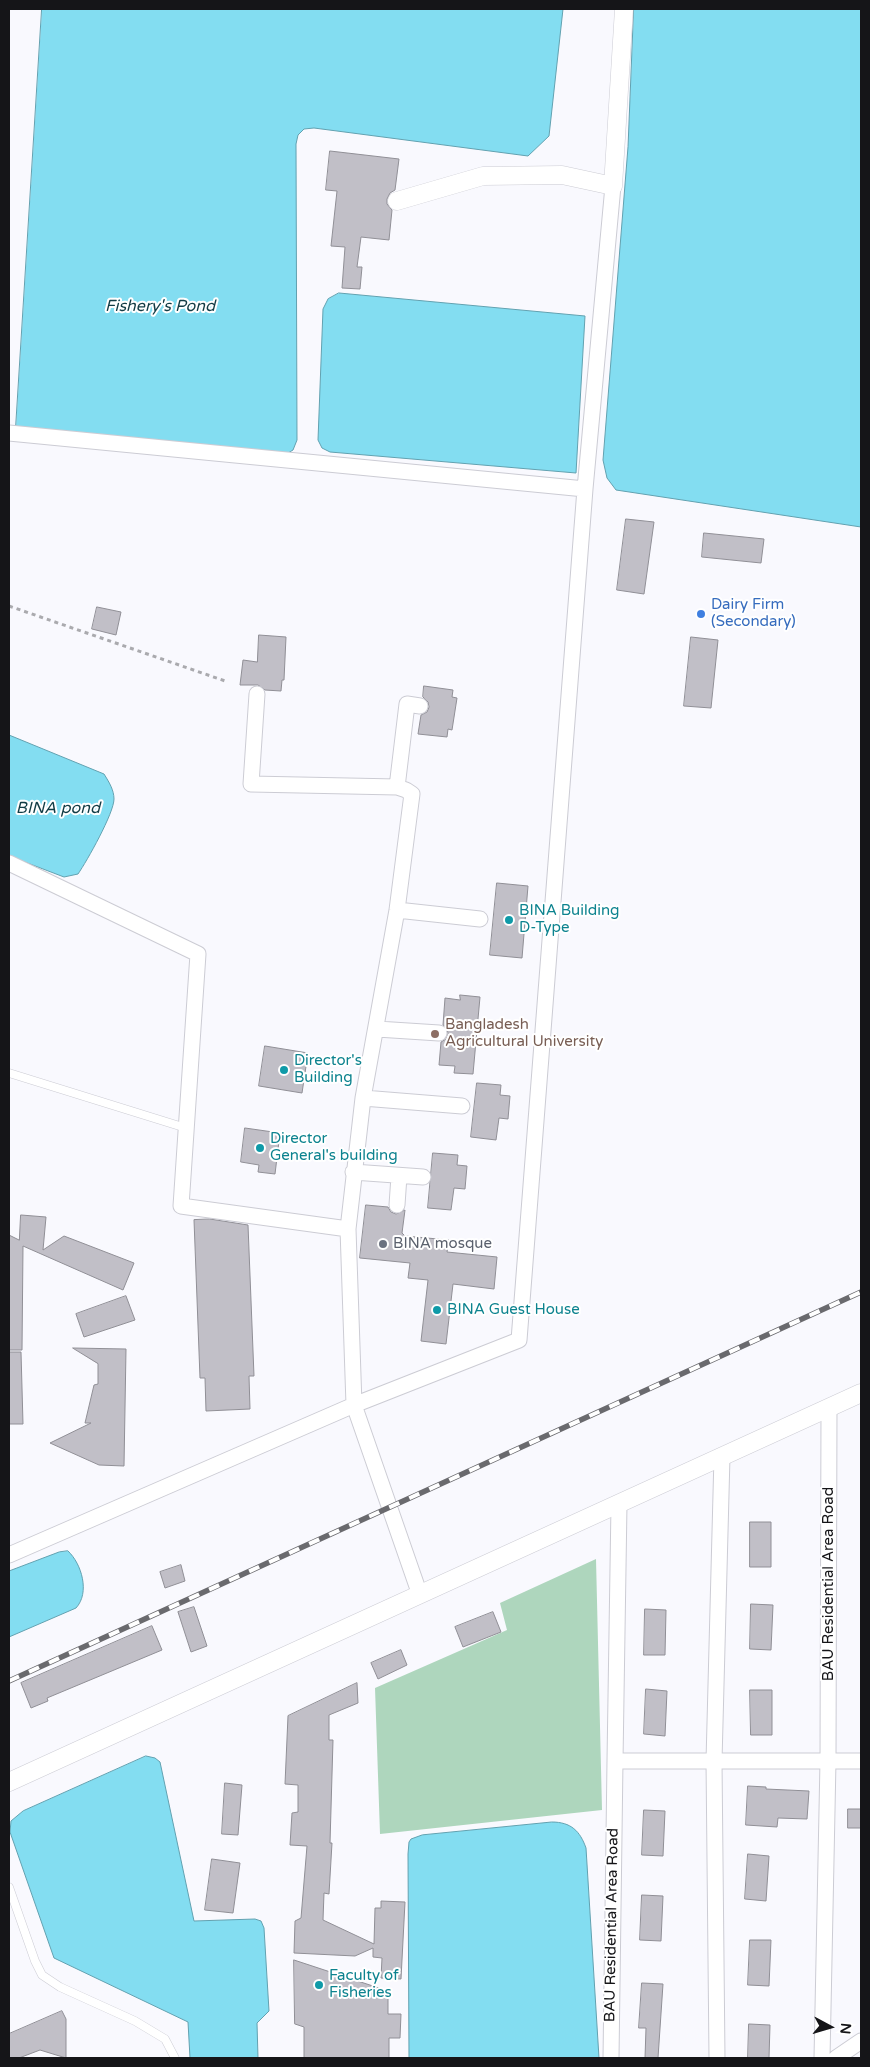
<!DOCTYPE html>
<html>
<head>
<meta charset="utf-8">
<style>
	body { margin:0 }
	#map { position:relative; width:870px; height:2067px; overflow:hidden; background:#f9f9fe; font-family:"Varela Round",sans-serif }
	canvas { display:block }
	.frame { position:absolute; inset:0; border:10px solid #151518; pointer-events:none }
	.north { position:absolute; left:805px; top:2002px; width:50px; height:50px; -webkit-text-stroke:4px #fff; paint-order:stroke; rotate:96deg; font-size:14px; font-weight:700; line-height:20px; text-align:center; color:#151518 }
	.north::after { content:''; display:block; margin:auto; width:18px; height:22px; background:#151518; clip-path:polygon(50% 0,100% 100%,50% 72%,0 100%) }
</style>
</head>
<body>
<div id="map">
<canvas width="870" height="2067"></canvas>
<div class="frame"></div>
<div class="north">N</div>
</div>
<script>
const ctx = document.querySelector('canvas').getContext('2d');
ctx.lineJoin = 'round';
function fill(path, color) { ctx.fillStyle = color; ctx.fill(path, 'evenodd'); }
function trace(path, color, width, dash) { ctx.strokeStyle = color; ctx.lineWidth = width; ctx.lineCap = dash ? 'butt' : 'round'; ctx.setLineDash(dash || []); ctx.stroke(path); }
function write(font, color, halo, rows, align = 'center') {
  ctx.font = font + ' "Varela Round",sans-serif'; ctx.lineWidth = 4; ctx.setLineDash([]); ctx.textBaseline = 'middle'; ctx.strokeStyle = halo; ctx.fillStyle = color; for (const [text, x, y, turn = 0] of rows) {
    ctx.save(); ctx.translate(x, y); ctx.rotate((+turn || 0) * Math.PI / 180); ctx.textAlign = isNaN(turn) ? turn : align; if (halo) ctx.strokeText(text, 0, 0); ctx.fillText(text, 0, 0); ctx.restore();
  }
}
fill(new Path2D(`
	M596 1559 602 1810 380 1834 375 1688 507 1630 500 1603Z`), '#aed6bd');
const water = new Path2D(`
	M42 9H563L549 136 528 156 314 128 304 129 298 135 296 144 297 440 293 450 283 456 16 427Z
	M634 9H861V527L616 490 607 478 603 460 628 147Z
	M339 293 585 316 576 473 330 452 322 448 318 440 323 309 328 299Z
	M9 735 104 774C109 782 114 790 114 799 114 813 87 861 78 874L64 877 9 856Z
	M68 1551C82 1564 90 1593 76 1608L9 1637V1571L59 1552Z
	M146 1756 155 1758 160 1762 194 1921 255 1919 261 1921 264 1928 269 2011 257 2023 258 2058H190L188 2022 54 1958 10 1832 11 1821 23 1811Z
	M552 1822C571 1822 580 1831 586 1848L599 2058H409L408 1854 409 1842 411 1839 422 1835Z`);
fill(water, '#83ddf1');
trace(water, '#62a1b0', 1);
const building = new Path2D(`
	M330 151 399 159 395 190 390 193 387 199V204L392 210 389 240 361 237 357 267H362L360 289 342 288 345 247 331 246 337 191 326 190Z
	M626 519 654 522 644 594 617 590Z
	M704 533 764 539 761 563 702 557Z
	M97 607 121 612 116 635 92 629Z
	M259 635 286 637 284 680H282L281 691 265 690 258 685H240L243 660 257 662Z
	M691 637 718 640 711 708 684 706Z
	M424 686 453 690 452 697 457 698 452 730 448 729 447 737 418 734 421 715 427 712 429 707 428 702 423 697Z
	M497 883 528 886 522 958 490 955Z
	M460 995 480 997 473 1074 454 1073 455 1066 439 1065 441 1042 446 1039 448 1034 447 1028 443 1025 445 998 460 1000Z
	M265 1046 308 1053 302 1093 259 1086Z
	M477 1083 501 1085 500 1095 510 1096 508 1119 499 1118 496 1140 471 1137Z
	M245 1128 280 1133 275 1174 258 1172 259 1165 241 1162Z
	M433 1153 458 1155 457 1165 467 1166 465 1189 454 1188 451 1210 428 1208Z
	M366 1205 388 1207 391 1212 396 1214 405 1210 402 1233 405 1236 449 1240 447 1252 497 1257 494 1289 453 1284 446 1344 421 1341 428 1280 408 1278 410 1263 360 1258Z
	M21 1215 46 1217 43 1250 64 1236 134 1263 123 1290 23 1246 22 1350H9V1235L19 1240Z
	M210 1219 248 1225 254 1376H249L250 1409 206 1411 205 1378H200L194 1220Z
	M126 1296 135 1320 84 1337 76 1314Z
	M73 1348 126 1349 124 1466 99 1465 50 1443 91 1423H85L94 1385 98 1384V1364Z
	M9 1352H21L23 1424H9Z
	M750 1522H771V1567H750Z
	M181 1565 185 1581 165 1588 160 1572Z
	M751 1604 773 1605 771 1650 750 1649Z
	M194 1607 207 1646 191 1652 178 1612Z
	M645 1609 666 1610 665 1655H644Z
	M493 1612 501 1632 463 1647 455 1627Z
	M152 1626 162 1650 47 1698 48 1701 31 1708 21 1683Z
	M401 1650 407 1665 378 1679 371 1663Z
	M357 1683 358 1703 329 1715V1740H333L330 1843H332L329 1894 324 1893 323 1920 374 1944 375 1908H381V1901L405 1902 401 1979 381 1978 382 1958 373 1957V1948L355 1956 294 1953 295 1921 301 1918 307 1846 290 1845 292 1813 298 1812V1785L285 1784 288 1716Z
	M646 1689 667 1691 665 1736 644 1734Z
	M750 1690H772V1735H751Z
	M225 1783 242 1785 238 1835 222 1834Z
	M748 1786 766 1787V1789L809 1791 807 1819 778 1818 777 1827 746 1825Z
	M848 1809H861V1828H848Z
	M644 1810 665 1811 663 1856 642 1855Z
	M748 1854 769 1856 766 1901 745 1899Z
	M212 1859 240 1863 233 1913 205 1910Z
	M642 1895 663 1896 661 1941 640 1940Z
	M750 1940H771L769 1986 748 1985Z
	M294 1960 388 1991V2014H401L400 2038H389V2058H304V2027L295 2024Z
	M642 1983 663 1984 658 2058H645L646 2028H639Z
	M62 2011 66 2019V2058L40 2050 19 2058H9V2034Z
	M749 2024 770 2025 769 2058H748Z`);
fill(building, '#c1bfc7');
trace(building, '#908f96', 1);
const service = new Path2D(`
	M9 1073 186 1128
	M9 1887 35 1961 42 1975 60 1987 135 2021 165 2039 175 2058`);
const minor = new Path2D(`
	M9 433 585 489
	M257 694 251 784 397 787 406 790 412 794 397 910 363 1098 348 1229 354 1405 420 1595
	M397 787 407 704 420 706
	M9 863 198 954 181 1206 348 1229
	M397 910 480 919
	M377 1029 439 1033
	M363 1098 462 1106
	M353 1172 423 1177
	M397 1205 399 1176
	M619 1504 615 1761H861
	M9 1555 354 1405 519 1340 585 489 613 186
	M611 2058 615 1761
	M717 2058 714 1761 722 1456
	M822 2058 828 1761 829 1408
	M836 2058 861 2041`);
const tertiary = new Path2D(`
	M397 201 483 176 562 175 613 186 624 9
	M9 1782 861 1393`);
trace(service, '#ccccd4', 9);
trace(minor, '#ccccd4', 17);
trace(tertiary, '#ccccd4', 19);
trace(new Path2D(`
	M9 606 228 682`), '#aaaaae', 3, [4, 4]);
trace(service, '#fff', 8);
trace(minor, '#fff', 15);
trace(tertiary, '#fff', 18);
const rail = new Path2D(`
	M9 1681 861 1292`);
trace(rail, '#6a6a6e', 5.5);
trace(rail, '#fff', 4, [11]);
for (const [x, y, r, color] of [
	[701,614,5,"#3f7fe0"],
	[509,920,5,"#0f9aa8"],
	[435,1034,5,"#8d6e63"],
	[284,1070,5,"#0f9aa8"],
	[260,1148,5,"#0f9aa8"],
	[383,1244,5,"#6b7280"],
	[437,1310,5,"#0f9aa8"],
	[319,1985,5,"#0f9aa8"]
]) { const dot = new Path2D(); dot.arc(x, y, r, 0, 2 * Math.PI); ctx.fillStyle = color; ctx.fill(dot); trace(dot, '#fff', 2); }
write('15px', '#366cbe', '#fff', [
	["Dairy Firm",711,605],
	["(Secondary)",711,622]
], 'left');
write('15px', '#0d838f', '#fff', [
	["BINA Building",519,911],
	["D-Type",519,928],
	["Director's",294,1061],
	["Building",294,1078],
	["Director",270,1139],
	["General's building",270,1156],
	["BINA Guest House",447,1310],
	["Faculty of",329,1976],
	["Fisheries",329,1993]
], 'left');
write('15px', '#785e54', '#fff', [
	["Bangladesh",445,1025],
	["Agricultural University",445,1042]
], 'left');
write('15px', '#5b616d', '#fff', [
	["BINA mosque",393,1244]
], 'left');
write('15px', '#151518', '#fff', [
	["BAU Residential Area Road",829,1584,-90],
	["BAU Residential Area Road",612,1925,-89]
]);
write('italic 16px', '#123c45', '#fff', [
	["Fishery's Pond",160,307],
	["BINA pond",58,809]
]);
</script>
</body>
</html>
